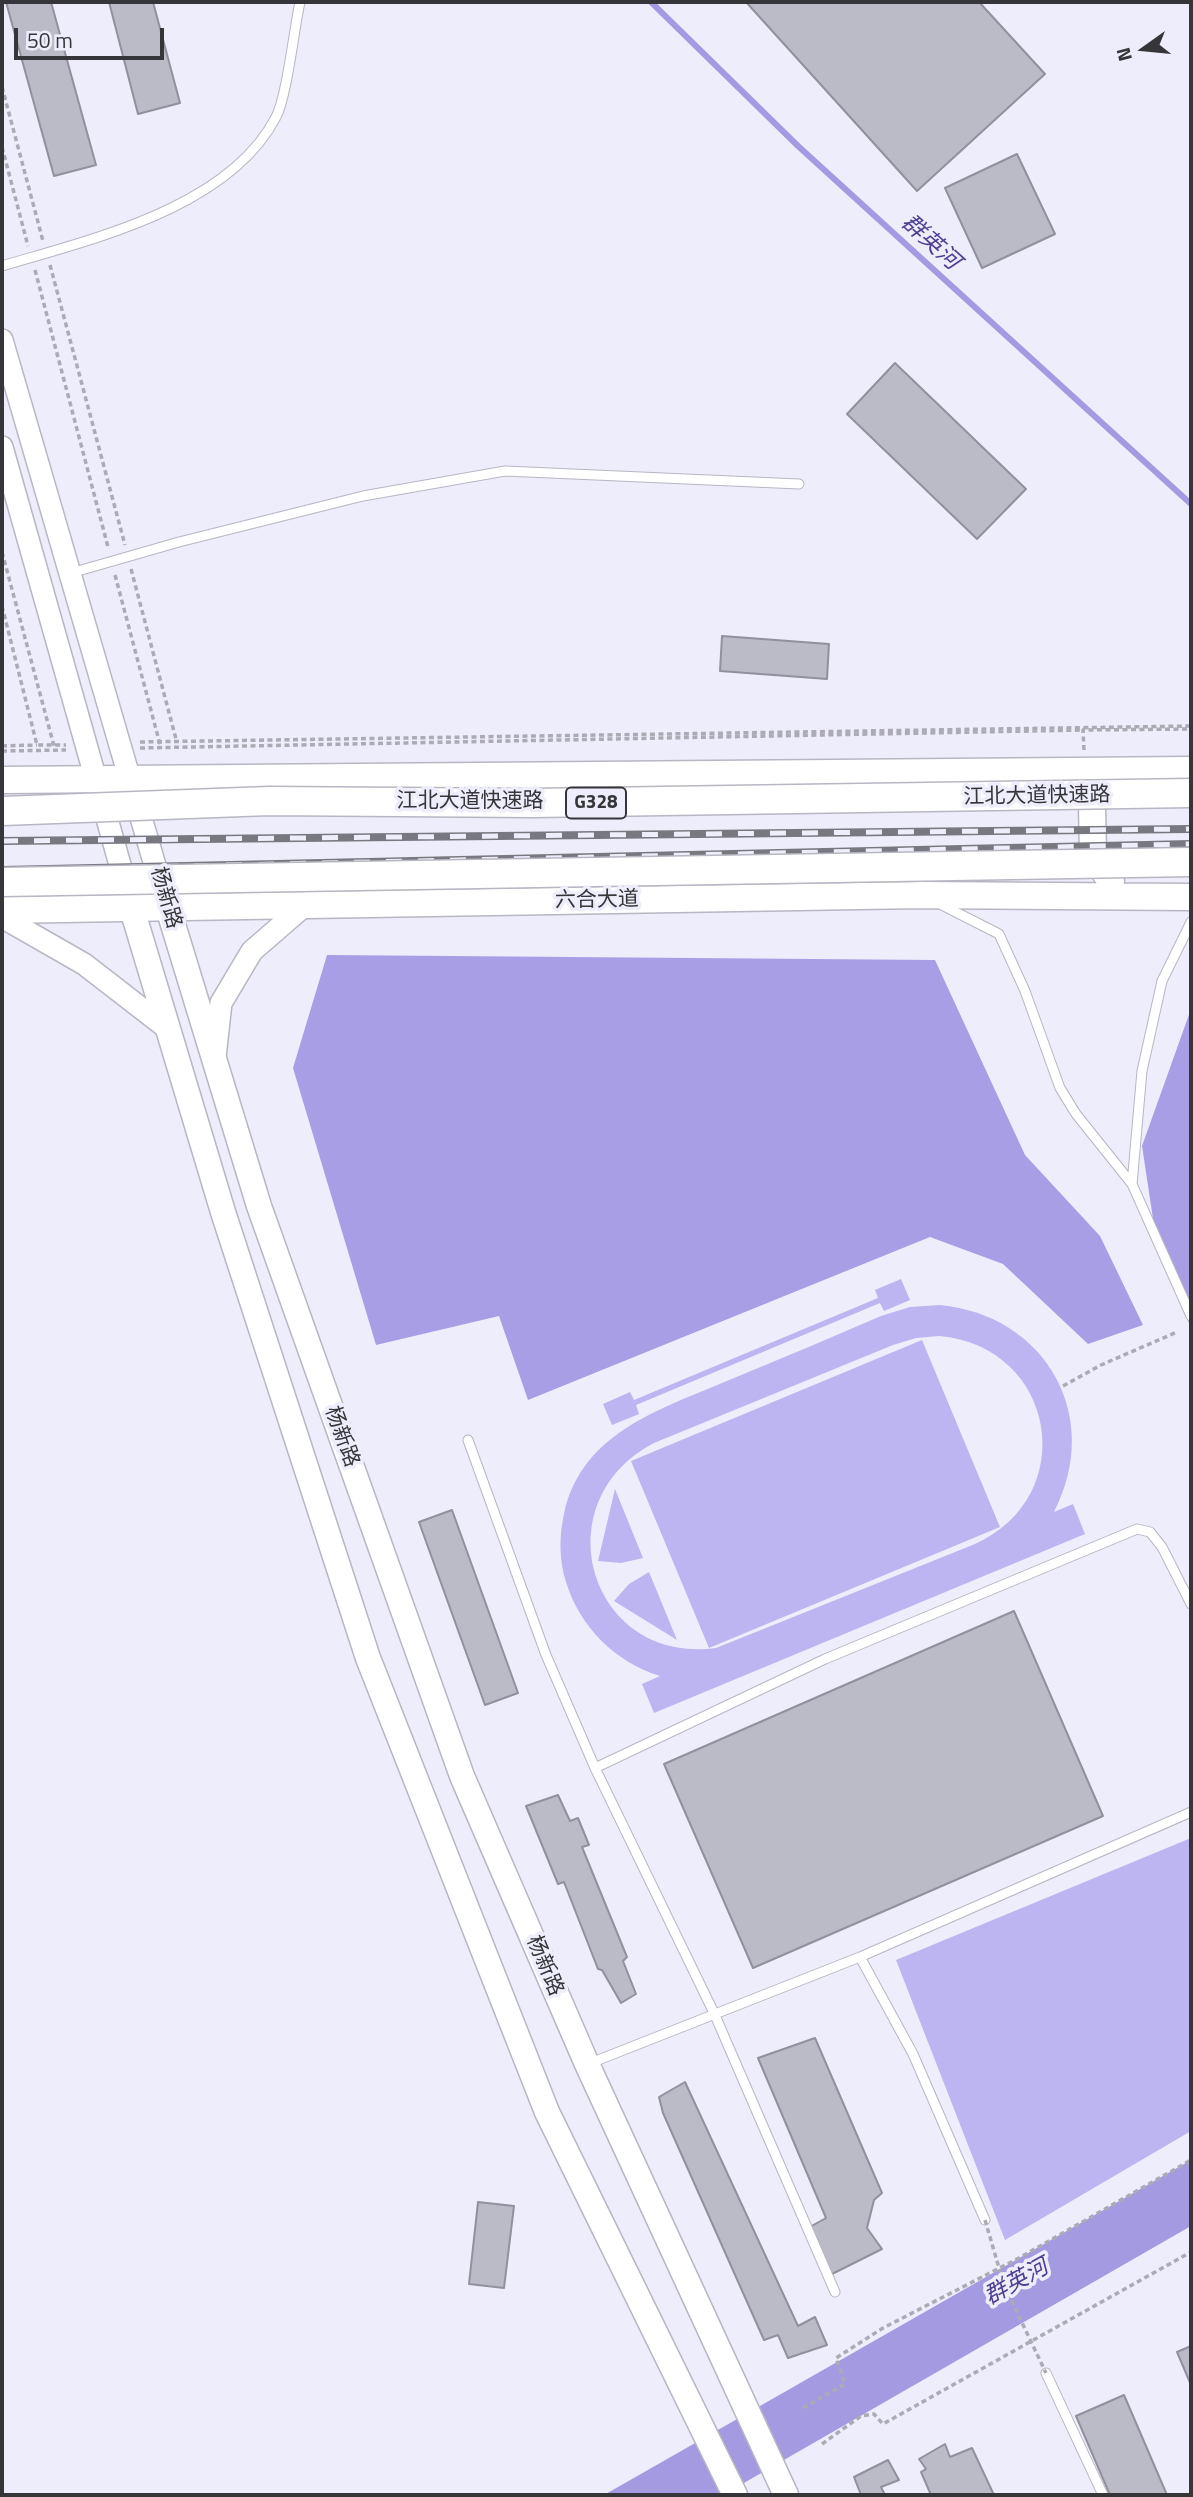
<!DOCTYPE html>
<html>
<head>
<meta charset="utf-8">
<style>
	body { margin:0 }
	#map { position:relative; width:1193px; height:2497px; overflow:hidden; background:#eeedfb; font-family:"Titillium Web",sans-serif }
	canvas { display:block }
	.frame { position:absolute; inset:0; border:4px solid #35353a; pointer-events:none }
	.north { position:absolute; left:1109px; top:14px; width:70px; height:70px; -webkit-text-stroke:5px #eeedfb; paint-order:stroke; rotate:255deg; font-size:19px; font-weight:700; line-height:28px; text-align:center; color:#35353a }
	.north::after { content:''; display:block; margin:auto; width:24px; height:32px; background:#35353a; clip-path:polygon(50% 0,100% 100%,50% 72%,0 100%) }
	.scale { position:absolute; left:14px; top:28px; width:150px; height:32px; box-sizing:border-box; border:4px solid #35353a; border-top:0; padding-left:9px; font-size:21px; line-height:24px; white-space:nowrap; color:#35353a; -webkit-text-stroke:5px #eeedfb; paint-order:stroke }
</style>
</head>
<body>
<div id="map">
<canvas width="1193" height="2497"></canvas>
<div class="frame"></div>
<div class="north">N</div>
<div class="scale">50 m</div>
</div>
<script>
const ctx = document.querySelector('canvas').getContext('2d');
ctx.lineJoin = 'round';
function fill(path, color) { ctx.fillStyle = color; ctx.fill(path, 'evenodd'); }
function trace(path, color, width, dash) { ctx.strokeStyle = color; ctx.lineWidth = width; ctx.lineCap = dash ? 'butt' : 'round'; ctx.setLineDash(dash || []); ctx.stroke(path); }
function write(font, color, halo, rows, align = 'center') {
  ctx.font = font + ' "Titillium Web","Noto Sans SC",sans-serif'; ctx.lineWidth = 7; ctx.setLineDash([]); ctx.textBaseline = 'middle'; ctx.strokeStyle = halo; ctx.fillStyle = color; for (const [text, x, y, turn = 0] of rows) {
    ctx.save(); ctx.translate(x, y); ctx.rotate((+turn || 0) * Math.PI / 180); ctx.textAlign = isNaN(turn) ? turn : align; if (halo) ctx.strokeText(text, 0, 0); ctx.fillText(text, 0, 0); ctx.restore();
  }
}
fill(new Path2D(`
	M901 1279 910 1300 884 1311 880 1303 636 1405 639 1414 612 1425 603 1404 630 1392 634 1400 878 1298 875 1290Z
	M940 1305C1045 1315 1104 1416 1054 1512L1073 1504 1085 1534 654 1713 642 1684 660 1676C615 1662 580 1627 566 1582 559 1560 559 1536 564 1514 582 1430 665 1408 734 1378 783 1358 832 1337 881 1316L910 1307ZM939 1336C1056 1346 1082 1496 975 1544L716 1648C590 1665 541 1502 654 1443L893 1345 916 1338Z
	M922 1340 1000 1527 709 1648 631 1461Z
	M615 1489 643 1558 621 1563 598 1561Z
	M649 1572 677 1640 614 1601 629 1584Z
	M1191 1838V2131L1005 2240 896 1960Z`), '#bcb5f1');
fill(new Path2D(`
	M327 955 935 960 1025 1155 1100 1236 1143 1325 1088 1344 1003 1264 930 1237 528 1400 499 1316 376 1345 293 1068Z
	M1191 1009V1328L1157 1245 1142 1146Z`), '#a89ee6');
fill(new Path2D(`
	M1191 2160V2226L723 2495H604Z`), '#a49ae2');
trace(new Path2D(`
	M651 2 798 146 1191 504`), '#a49ae2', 6);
const building = new Path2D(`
	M6 2H51L96 165 54 176Z
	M109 2H153L180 103 138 114Z
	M746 2H979L1045 74 917 191Z
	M1017 154 1055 234 982 268 945 188Z
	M895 363 1026 489 977 539 847 414Z
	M722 636 829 644 827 679 720 671Z
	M452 1510 518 1693 485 1705 419 1522Z
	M1014 1611 1103 1816 753 1968 664 1764Z
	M558 1795 570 1821 578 1818 589 1845 582 1847 627 1957 623 1961 636 1994 621 2003 602 1970 598 1969 564 1882 558 1884 526 1806Z
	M815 2038 882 2193 874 2200 867 2228 882 2249 830 2275 808 2228 826 2218 758 2058Z
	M685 2082 798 2326 815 2317 827 2345 788 2358 778 2335 764 2340 663 2113 659 2097Z
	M478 2202 514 2206 504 2288 469 2284Z
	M1191 2346V2385L1177 2352Z
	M1124 2395 1167 2495H1110L1076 2416Z
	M945 2444 950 2457 972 2448 994 2495H931L921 2472 926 2469 919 2459Z
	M888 2460 899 2480 881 2487 885 2495H861L854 2477Z`);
fill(building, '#bbbac7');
trace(building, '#91909d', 2);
const service = new Path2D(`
	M2 266C92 239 229 208 276 117 287 96 294 29 300 2
	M71 573 179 542 363 496 505 471 799 484
	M938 903 999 934 1025 991 1060 1088 1076 1114 1132 1184 1191 1316
	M1132 1184 1142 1071 1162 981 1191 922
	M468 1440 546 1655 595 1768 714 2013 835 2292
	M595 1768 825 1659 1137 1529 1150 1532 1162 1547 1191 1604
	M860 1957 913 2054 985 2220
	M588 2064 860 1957 1191 1812
	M1046 2373 1103 2495`);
const tertiary = new Path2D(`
	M2 340 163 893
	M2 447 128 893
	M2 917 84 964 168 1029
	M215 1057 221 1003 252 951 304 906`);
const secondary = new Path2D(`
	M168 908 259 1206 462 1776 587 2064 786 2495
	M132 909 223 1212 368 1658 547 2112 735 2495`);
const primary = new Path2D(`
	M2 780 1191 770
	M1111 881 1093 855 1092 805 1112 781
	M2 910 920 895 1191 897`);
trace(service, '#b7b6c3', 11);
trace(tertiary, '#b7b6c3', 24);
trace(secondary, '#b7b6c3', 27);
trace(primary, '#b7b6c3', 29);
trace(new Path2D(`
	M2 87 43 241
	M2 147 28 246
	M50 265 125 545
	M35 270 108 547
	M2 552 54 746
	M131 569 176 739
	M115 575 161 748
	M2 606 37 745H66
	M140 742 1191 726
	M2 746 37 745
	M140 748 1083 730
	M1084 750 1083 730 1191 729
	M2 751 66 750
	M1063 1386 1101 1365 1177 1332
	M803 2408 845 2384 836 2358 883 2328 1019 2258 1191 2160
	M822 2444 861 2416 874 2414 883 2424 1191 2252`), '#abaab5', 3.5, [5, 3.5]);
trace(service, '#fff', 9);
trace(tertiary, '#fff', 21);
trace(secondary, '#fff', 24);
trace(primary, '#fff', 26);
const rail = new Path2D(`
	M2 841 1191 829
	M2 870 1191 844`);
trace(rail, '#787880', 8);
trace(rail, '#eeedfb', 5, [16]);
const trunkBridge = new Path2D(`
	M2 811 269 801 532 803 1191 793
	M2 882 1191 862`);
trace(trunkBridge, '#b7b6c3', 31, []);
trace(new Path2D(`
	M985 2220 1004 2285 1046 2373`), '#abaab5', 3.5, [5, 3.5]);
trace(trunkBridge, '#fff', 28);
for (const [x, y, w] of [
	[596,803,60]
]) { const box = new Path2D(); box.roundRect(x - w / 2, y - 15.5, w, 31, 5); ctx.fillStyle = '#eeedfb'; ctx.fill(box); trace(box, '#35353a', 2); }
write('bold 19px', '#35353a', null, [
	["G328",596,803]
]);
write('21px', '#35353a', '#eeedfb', [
	["江北大道快速路",1037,797,-1],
	["江北大道快速路",470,802],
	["杨新路",165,898,74],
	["六合大道",597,901,-1],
	["杨新路",341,1437,70],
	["杨新路",544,1966,67]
]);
write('italic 23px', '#503e92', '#eeedfb', [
	["群英河",930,243,42],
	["群英河",1017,2283,-29]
]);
</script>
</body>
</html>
